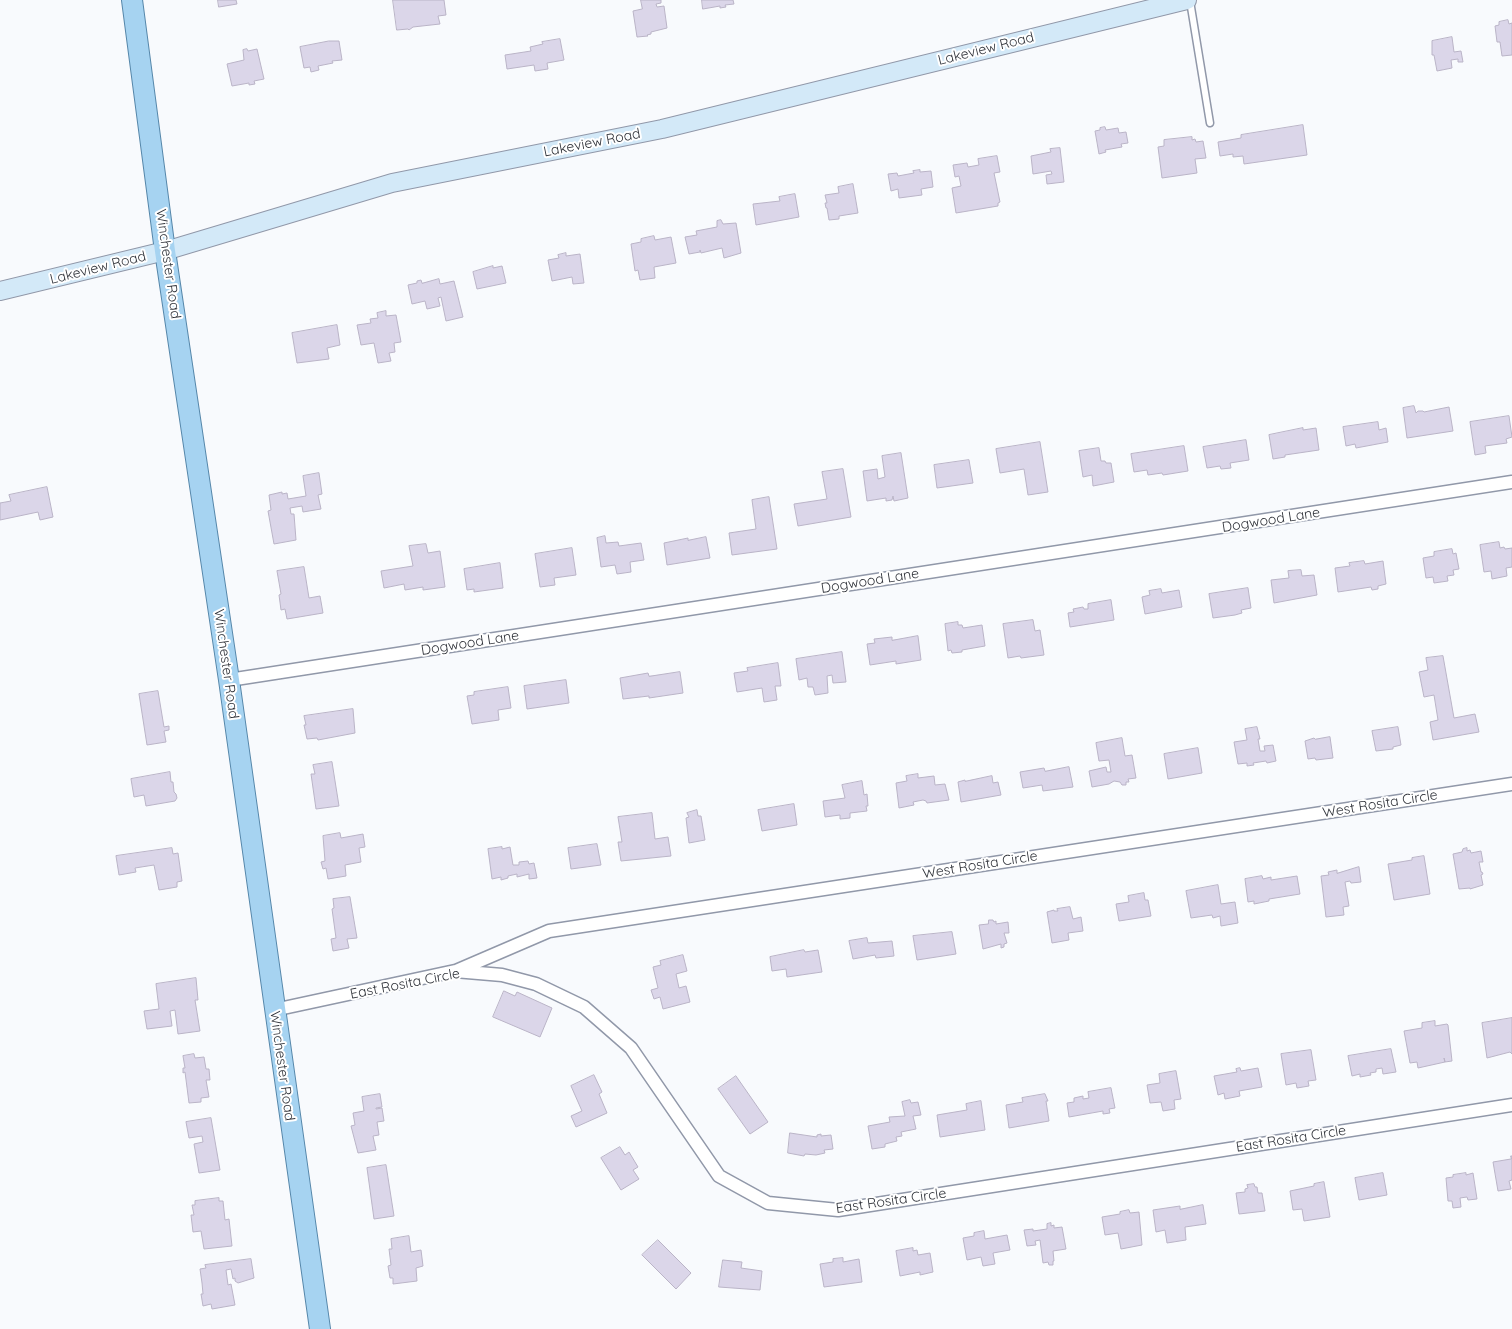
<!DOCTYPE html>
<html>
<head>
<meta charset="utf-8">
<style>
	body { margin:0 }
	canvas { display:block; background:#f8fafd }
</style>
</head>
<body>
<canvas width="1512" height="1329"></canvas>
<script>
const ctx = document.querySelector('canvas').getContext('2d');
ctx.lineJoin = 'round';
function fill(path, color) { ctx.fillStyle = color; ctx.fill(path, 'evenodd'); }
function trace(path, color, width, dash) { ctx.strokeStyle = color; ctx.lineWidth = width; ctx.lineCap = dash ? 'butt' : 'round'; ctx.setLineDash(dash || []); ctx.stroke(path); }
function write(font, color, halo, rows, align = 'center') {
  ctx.font = font + ' Quicksand,sans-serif'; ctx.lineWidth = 4; ctx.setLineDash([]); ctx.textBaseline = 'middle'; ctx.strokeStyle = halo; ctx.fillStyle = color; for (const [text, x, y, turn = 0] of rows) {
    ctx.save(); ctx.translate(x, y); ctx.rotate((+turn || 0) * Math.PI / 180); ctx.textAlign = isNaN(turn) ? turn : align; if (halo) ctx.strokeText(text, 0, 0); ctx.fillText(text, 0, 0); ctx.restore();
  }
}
const building = new Path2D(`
	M218 0H236L237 4 219 7Z
	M393 0H444L446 15 438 16 440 24 413 27 409 30 408 29 397 30Z
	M641 0H661V3L656 4 657 7 664 6 667 28 651 32V34L647 35 648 36 637 37 633 11 642 9Z
	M702 0H733L734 4 725 5 726 7 720 8V6L703 9Z
	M1508 20 1509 24 1512 23V55L1502 56 1500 42H1497L1495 26 1499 25V22Z
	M1452 37 1454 52 1461 51 1463 62H1458V59L1451 60 1452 68 1437 71 1434 55H1432V41Z
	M560 39 564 60 547 63 548 69 535 71 534 65 507 69 505 55 531 51 530 47 543 44 542 42Z
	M329 41H339L342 60 332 61 333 63 318 66 319 70 311 72 310 67 304 68 300 47Z
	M247 49 248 51 257 49 264 79 254 81 255 84 249 85V83L232 86 227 64 244 60 243 50Z
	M1303 125 1307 155 1244 164 1243 156 1233 157V154L1220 156 1218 142 1241 138V135Z
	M1105 127 1106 130 1118 128 1119 133 1126 132 1128 143 1121 144 1122 147 1105 150 1106 152 1099 154 1095 131 1100 130V128Z
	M1192 137V140L1195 139 1196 142 1203 141 1206 158 1195 159 1197 173 1162 178 1158 147 1164 146V140Z
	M1060 148 1064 182 1047 184 1046 175 1052 174 1051 171 1033 174 1031 156 1051 152 1050 149Z
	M997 156 1000 172 994 173 1000 202 998 203V206L956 213 952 188 961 186 959 176 955 177 953 165 967 163 968 167 979 165 978 159Z
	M920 170V172L931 171 933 187 921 189 922 195 899 198 898 189 891 191 888 174 897 173 898 176 914 173 913 171Z
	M853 184 858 213 839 216V219L829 220 827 208H826L825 203H827L825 195 839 193 838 187Z
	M795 194 799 217 756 225 753 204 780 201 779 197Z
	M721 220 723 224 736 223 741 253 724 258 722 248 701 253 700 250V252L689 254 685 237 697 235 696 231 717 227V221Z
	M654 236 655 240 671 237 676 263 654 267 655 278 640 280 638 270 635 271 631 244 641 242V239Z
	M566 253V256L580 254 584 283 573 284 572 277 552 281 548 260 559 258 558 255Z
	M493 266V268L502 266 506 283 477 289 473 272Z
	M439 279 440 284 454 281 463 317 446 321 441 297 438 298 440 306 427 309 425 301 412 304 408 285 417 283V281L421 280 422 283Z
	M386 311V316L396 315 401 342 394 343 395 352 389 353 391 361 378 363 374 343 361 345 357 325 371 323 370 319 378 318 377 313Z
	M337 325 340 345 327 348 329 359 297 363 292 333Z
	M1414 406 1416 413 1418 411H1423L1424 412 1449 407 1453 431 1407 438 1403 408Z
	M1509 416 1512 437 1506 439 1507 443 1485 446 1486 453 1475 455 1470 422Z
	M1378 422 1379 430 1386 428 1388 442 1356 448 1355 444 1346 446 1343 427Z
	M1303 428V430L1316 428 1319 450 1285 455V457L1273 459 1269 435Z
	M1246 440 1249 460 1230 463 1231 468 1221 469 1220 466 1207 468 1203 447Z
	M1040 442 1048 492 1028 495 1024 469 1000 473 996 449Z
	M1184 446 1188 471 1163 475 1162 473 1148 475 1147 470 1134 472 1131 454Z
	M1099 448 1101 461H1105L1106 463H1111L1114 482 1093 486 1092 475 1083 477 1079 451Z
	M901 453 908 498 894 501 893 496 892 500 886 501V498L867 501 863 471 877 469 878 479 885 477 882 456Z
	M969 460 973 483 937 488 934 465Z
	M843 469 851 517 798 526 794 504 827 499 822 472Z
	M319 473 322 494 318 495 321 509 303 512 302 506 290 508 291 514H294L296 540 274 544 268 511 271 510 269 495 282 492V494L287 493 288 499 306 496 303 476Z
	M47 487 53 517 40 520 38 512 0 520V503L11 501 9 495Z
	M769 497 777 549 732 555 729 533 756 529 752 500Z
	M605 536 606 543 618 542 619 546 641 543 644 560 630 562 631 572 617 574 615 565 601 567 597 538Z
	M706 537 710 558 667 565 664 543 688 538V540Z
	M1499 542 1500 548 1504 547 1505 549 1512 548V567L1506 568 1507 576 1492 579 1491 571 1484 572 1480 545Z
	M426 544 428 553 440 551 445 587 423 590V587L405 590 404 584 384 588 381 571 413 566 409 546Z
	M572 548 576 575 554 578 555 585 540 587 535 554Z
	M1452 549 1453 554 1456 553 1459 569 1453 570 1454 575 1447 576 1448 581 1434 583 1433 577 1426 578 1423 558 1434 556V552Z
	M1364 561 1365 564 1383 561 1386 584 1378 586V589L1372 590 1371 587 1338 592 1335 568 1350 566 1349 563Z
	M500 563 503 588 474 592V589L467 590 464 569Z
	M304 567 309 598 320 596 323 613 287 619 285 609 281 610 279 595 281 594 277 571Z
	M1301 570 1302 576 1314 575 1317 595 1274 603 1271 580 1289 578 1288 571Z
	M1248 588 1251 608 1241 610 1242 613 1235 615 1213 618 1209 594Z
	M1161 589 1162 593 1179 590 1182 607 1145 614 1142 597 1150 595 1149 591Z
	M1111 600 1114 620 1070 627 1068 613 1074 612 1073 609 1083 607 1084 609H1088V604Z
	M1033 620 1035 631 1040 630 1044 655 1021 658 1020 656 1008 658 1003 624Z
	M958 622V625H962L963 628 982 625 985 646 962 650V652L952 653 951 650 948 651 945 624Z
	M918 636 921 660 896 664V661L870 665 867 644 875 643 874 639 892 637V640Z
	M842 652 846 682 833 683 832 675 827 676 828 693 815 695 813 687H808L807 678 799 680 796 659Z
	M1443 656 1454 718 1475 714 1479 732 1433 740 1430 722 1438 720 1434 695 1424 697 1419 672 1428 670 1426 658Z
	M778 663 781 686H775L777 700 764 702 762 688 737 692 734 673 748 671 747 668Z
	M680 672 683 693 649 698V696L623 699 620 678 648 673 649 676Z
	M566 680 569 703 527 709 524 686Z
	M508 687 511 708 498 710 499 720 472 724 467 696 474 695V692Z
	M158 691 164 727 169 726V730L164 731 166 742 147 745 139 694Z
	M353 709 355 733 318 740 317 738 307 739 304 725H306L304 716Z
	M1257 727 1260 739H1258L1260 751H1265L1264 746 1273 745 1276 761 1267 763 1266 761 1253 763 1254 765 1247 766V763L1238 764 1234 742 1247 740 1245 729Z
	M1398 727 1401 745 1393 747V749L1376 751 1372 731Z
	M1330 737 1333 758 1316 760 1315 758 1308 759 1305 741 1314 738 1315 739Z
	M1122 738 1125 756 1132 755 1136 778 1128 779 1129 782H1126V785H1122L1120 782 1114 781 1109 784 1092 787 1089 771 1106 767 1107 772H1111L1109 760 1099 761 1096 743Z
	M1198 748 1202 773 1168 779 1164 754Z
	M332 762 339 806 316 809 311 774H315L313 765Z
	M1069 767 1073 787 1043 791 1042 785 1023 788 1020 772 1044 768 1045 771Z
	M170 772 171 782H173L174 792 176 794 177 798 175 801 146 806 144 795 134 797 131 779Z
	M918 774V778L934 776 935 785 945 784 949 800 927 803 926 801 923 800 913 802 914 805 899 808 896 783 907 781 906 776Z
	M992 776 993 783 998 782 1001 795 961 802 958 782 965 780V781Z
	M862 781 864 795 867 794 868 806H866L867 811 850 813V818L840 819V815L825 817 823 801 845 798 842 785Z
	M794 804 797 825 762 831 758 810Z
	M697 810 698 816H701L705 840 689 843 686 818 689 817 687 813Z
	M652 813 655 839 668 837 671 856 621 861 618 842H622L618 817Z
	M340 833 341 838 363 834 365 847 359 848 361 862 345 865 346 876 328 879 326 868 323 869 321 862 325 861 323 836Z
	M597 844 601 865 571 869 568 848Z
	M502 847V849L510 847 513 865H519V862L528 861 529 864 534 863 537 878 529 879V874L517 877V874L508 876V878L501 880V877L492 879 488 849Z
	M172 848 173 854 178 853 182 881 177 882V887L159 890 154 865 135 868 136 872 119 875 116 856Z
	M1467 848V851L1470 850 1471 853 1481 851 1483 862H1479L1481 872H1482L1483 874 1481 875 1483 885 1470 889V888L1459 889 1453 854 1462 852 1463 849Z
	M1424 856 1430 894 1394 900 1388 864 1412 860V858Z
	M1359 867 1361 882 1351 883 1350 881 1345 882 1349 906 1343 907 1344 915 1326 917 1321 876 1329 875 1328 872 1337 870V873Z
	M1262 876 1263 879 1271 877V880L1297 876 1300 894 1269 899V901L1254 904V901L1248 902 1245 879Z
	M1218 885 1221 904 1235 902 1238 923 1221 926 1220 916 1213 918 1212 915 1191 918 1186 891Z
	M1144 893 1145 900H1148L1151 916 1119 921 1116 904 1129 902 1128 896Z
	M350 897 357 938 347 939 349 948 333 951 331 939 336 938 332 909 334 908 333 899Z
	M1070 907 1073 919 1081 917 1083 931 1068 933 1069 940 1052 943 1047 912 1054 910V911H1058L1057 909Z
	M989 920H993L994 922 996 921V924L1008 922 1009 933H1004L1007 943 1004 944V947L1001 948V944L983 949 979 925 988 924Z
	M952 932 956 954 917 960 913 936Z
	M867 938 868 943 892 941 894 956 876 958 875 955 853 959 849 941Z
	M804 950 805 952 818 950 822 972 787 977 786 969 772 971 770 957Z
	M683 955 687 971 676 974 679 988 686 986 690 1002 663 1009 660 997 654 999 651 990 658 988 653 967 661 965 660 961Z
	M196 978 198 1000H195L200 1031 178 1034 175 1010 170 1011 172 1026 147 1029 144 1011 159 1009 156 984Z
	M504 991 515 996 517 992 552 1008 540 1037 493 1017Z
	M1512 1018V1054L1510 1052 1487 1058 1482 1023Z
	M1435 1021V1026L1447 1024 1448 1025 1452 1061 1445 1062 1444 1058 1445 1062 1418 1068 1417 1062 1410 1063 1404 1031 1422 1028V1023Z
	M1391 1049 1396 1072 1383 1074 1382 1068 1376 1069V1072L1370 1073 1371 1075 1360 1077V1074L1352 1076 1348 1056Z
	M1311 1050 1316 1080 1308 1081 1309 1086 1297 1088 1296 1083 1286 1085 1281 1054Z
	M194 1054 195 1058 204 1057 206 1069H209L210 1080H206L209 1097 201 1098V1102L189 1103 185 1072 183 1073V1068H185L183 1056Z
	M1240 1068 1241 1071 1258 1068 1262 1087 1239 1091 1240 1096 1225 1099 1224 1093 1218 1095 1214 1076 1237 1072 1236 1069Z
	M1176 1071 1181 1099 1174 1100 1175 1109 1163 1111 1161 1102 1150 1103 1147 1085 1160 1083 1159 1074Z
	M594 1075 602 1092 599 1094 607 1113 576 1127 571 1116 582 1111 571 1086Z
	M736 1076 768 1122 750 1134 718 1089Z
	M1111 1088 1115 1108 1109 1109 1110 1113 1103 1114V1111L1069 1117 1067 1103 1074 1102V1098L1083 1096V1099L1089 1098 1088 1092Z
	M380 1094 382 1107 376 1108V1109L382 1108 384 1121 377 1122 379 1135 373 1136 376 1150 358 1153 351 1126 355 1125 353 1113 364 1111 362 1097Z
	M1045 1094 1048 1101H1046L1049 1121 1009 1128 1006 1105 1023 1102 1022 1098Z
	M910 1100 911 1103 918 1102 921 1115 913 1116 916 1129 901 1132 902 1136 896 1137 897 1141 885 1144V1147L872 1149 868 1126 890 1122 889 1117 905 1116 902 1102Z
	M981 1101 985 1130 940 1137 937 1115 967 1110 966 1104Z
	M211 1118 220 1170 199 1173 194 1144 203 1142 202 1136 189 1138 186 1122Z
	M790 1133 817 1137V1135L821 1134V1136L831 1135 833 1149 824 1150 825 1153 816 1155 805 1154 804 1156 788 1153Z
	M620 1147 625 1155 629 1152 638 1167 633 1170 639 1179 621 1190 601 1158Z
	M1511 1156H1512V1180L1509 1181 1511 1189 1498 1191 1493 1162 1511 1159Z
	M386 1165 394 1216 374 1219 367 1168Z
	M1383 1173 1387 1195 1359 1200 1355 1178Z
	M1466 1173V1175L1473 1173 1477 1199 1468 1200 1467 1197 1460 1198 1461 1207 1453 1208 1452 1201H1448L1446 1178 1453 1177V1175Z
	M1324 1182 1330 1217 1304 1221 1302 1209 1293 1210 1290 1191 1314 1186V1184Z
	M1254 1184 1255 1187H1257L1258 1193H1262L1265 1211 1239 1214 1236 1193 1245 1192V1189L1248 1188 1247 1185Z
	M219 1198V1201H223L225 1220 229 1219 232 1246 204 1249 201 1231 193 1232 191 1215H194L192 1205H195V1201Z
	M1203 1205 1206 1224 1185 1227 1186 1240 1167 1243 1165 1230 1156 1232 1153 1210 1180 1206V1209Z
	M1129 1210 1130 1213 1139 1212 1142 1245 1121 1249 1118 1233 1105 1235 1102 1217 1120 1214V1212Z
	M1051 1223V1226L1054 1225V1228L1062 1227 1066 1249 1053 1251 1054 1261H1053V1265H1049L1048 1262 1043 1263 1040 1240 1035 1241 1036 1245 1027 1246 1024 1230 1033 1229V1231L1047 1229V1224Z
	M984 1231 985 1239 1007 1235 1010 1250 993 1253 995 1264 983 1266 981 1257 967 1260 963 1238 974 1236V1233Z
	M409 1236 411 1252 421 1250 423 1266 416 1268 417 1281 393 1284V1278H390L388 1266 391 1265 389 1249H392L391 1239Z
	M658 1240 691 1273 676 1289 642 1255Z
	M913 1248V1251L917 1250 918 1255 930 1253 933 1272 920 1275V1272L900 1276 896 1251Z
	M843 1258V1262L859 1259 862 1282 824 1287 820 1264 833 1262V1259Z
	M251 1259 254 1278 238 1283 235 1281V1278L233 1279 231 1269 226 1270 228 1285 231 1284 235 1305 212 1309 211 1304 203 1306 201 1294H203L202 1283 200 1269 206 1268 205 1265Z
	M723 1260 742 1262 741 1268 762 1271 760 1290 719 1287Z`);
fill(building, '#dbd6e9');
trace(building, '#bab4c7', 1);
const lane = new Path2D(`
	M1190 1 1210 123`);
const street = new Path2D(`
	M229 680 1512 482
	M456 971 549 931 1512 784
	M274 1010 455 971 502 975 536 984 584 1007 631 1048 719 1176 768 1203 838 1210 1512 1105`);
const secondary = new Path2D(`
	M0 291 165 251 392 183 662 129 1187 0`);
const primary = new Path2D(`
	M132 0 165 251 229 680 320 1329`);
trace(lane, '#9198a9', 9);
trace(street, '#9198a9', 15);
trace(secondary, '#9198a9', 20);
trace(primary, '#5687aa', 22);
trace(lane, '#fff', 6);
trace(street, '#fff', 12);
trace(secondary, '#d3e9f8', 18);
trace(primary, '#a6d3f1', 20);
write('14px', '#2e3138', '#fff', [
	["Lakeview Road",986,49,-14],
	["Lakeview Road",592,143,-11],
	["Winchester Road",168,264,82],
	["Lakeview Road",98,268,-14],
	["Dogwood Lane",1271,520,-9],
	["Dogwood Lane",870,581,-9],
	["Dogwood Lane",470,643,-9],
	["Winchester Road",226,664,82],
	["West Rosita Circle",1380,804,-9],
	["West Rosita Circle",980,865,-9],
	["East Rosita Circle",405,984,-11],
	["Winchester Road",282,1066,82],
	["East Rosita Circle",1291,1139,-9],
	["East Rosita Circle",891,1201,-8]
]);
</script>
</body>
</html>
